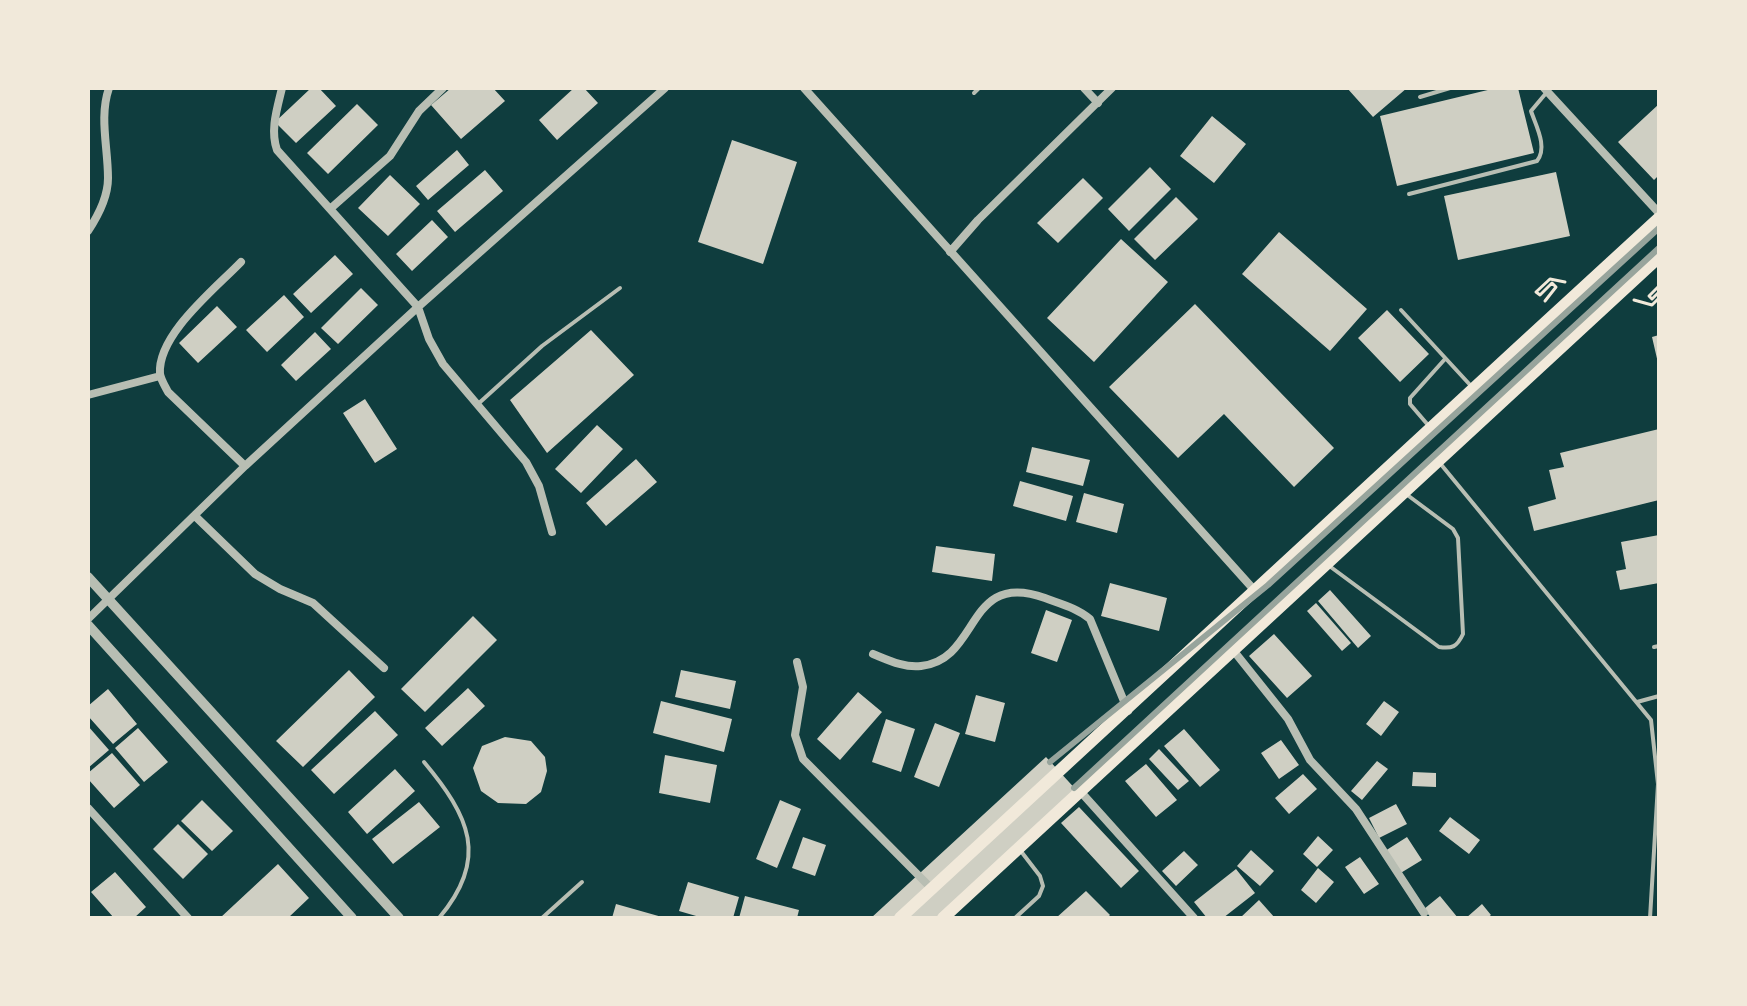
<!DOCTYPE html>
<html>
<head>
<meta charset="utf-8">
<style>
	body { margin:0 }
	#map { position:relative; width:1747px; height:1006px; overflow:hidden; background:#0f3d3e; font-family:Barlow,sans-serif }
	canvas { display:block }
	.frame { position:absolute; inset:0; border:90px solid #f1e9da; pointer-events:none }
</style>
</head>
<body>
<div id="map">
<canvas width="1747" height="1006"></canvas>
<div class="frame"></div>
</div>
<script>
const ctx = document.querySelector('canvas').getContext('2d');
ctx.lineJoin = 'round';
function fill(path, color) { ctx.fillStyle = color; ctx.fill(path, 'evenodd'); }
function trace(path, color, width, dash) { ctx.strokeStyle = color; ctx.lineWidth = width; ctx.lineCap = dash ? 'butt' : 'round'; ctx.setLineDash(dash || []); ctx.stroke(path); }
fill(new Path2D(`
	M311 88H319L336 106 296 143 275 122Z
	M451 88H493L505 101 461 139 431 105Z
	M574 88H584L598 103 557 140 539 120Z
	M1347 88H1407L1373 117Z
	M1496 88H1518L1534 153 1397 186 1380 116Z
	M357 104 378 125 328 174 307 153Z
	M1659 104V175L1654 180 1618 142Z
	M1212 116 1246 144 1214 183 1180 156Z
	M732 140 797 162 763 264 698 242Z
	M457 150 469 165 428 200 416 186Z
	M1150 167 1171 189 1129 231 1108 209Z
	M485 170 503 191 455 232 437 211Z
	M1556 172 1570 236 1458 260 1444 196Z
	M390 175 420 204 388 236 358 208Z
	M1083 178 1103 198 1058 243 1037 223Z
	M1176 197 1198 219 1155 260 1134 239Z
	M432 220 448 237 412 271 396 254Z
	M1279 232 1367 309 1330 351 1242 274Z
	M1121 239 1168 282 1094 362 1047 318Z
	M335 255 353 274 311 313 293 294Z
	M361 288 378 305 338 344 321 328Z
	M284 295 304 317 267 352 246 330Z
	M1195 304 1334 448 1294 487 1224 414 1178 458 1109 387Z
	M217 306 237 327 198 363 179 343Z
	M1387 310 1429 354 1400 382 1358 338Z
	M591 330 634 375 547 453 510 400Z
	M315 332 331 349 296 381 281 365Z
	M1659 335V363H1658L1652 337Z
	M365 399 397 449 375 463 343 413Z
	M597 425 623 449 581 493 555 469Z
	M1659 429V500L1534 531 1528 507 1556 499 1549 470 1564 467 1560 453Z
	M1032 447 1090 460 1083 486 1026 472Z
	M636 459 657 482 606 526 586 503Z
	M1020 481 1073 496 1066 521 1013 506Z
	M1084 493 1124 504 1117 533 1076 522Z
	M1659 535V583L1620 590 1616 571 1626 569 1621 542Z
	M936 546 995 554 992 581 932 572Z
	M1110 583 1167 598 1159 631 1101 616Z
	M1330 590 1371 636 1358 648 1318 601Z
	M1316 603 1351 643 1342 651 1307 611Z
	M1046 610 1072 620 1057 662 1031 653Z
	M473 616 497 640 425 712 401 689Z
	M1274 634 1312 676 1287 698 1249 656Z
	M349 670 375 697 303 767 276 741Z
	M681 670 736 681 730 709 675 697Z
	M468 688 485 706 442 746 425 728Z
	M108 689 137 724 113 744 88 716V706Z
	M858 692 882 712 840 760 817 739Z
	M976 695 1005 703 995 742 965 734Z
	M661 701 732 719 724 752 653 733Z
	M1384 701 1399 712 1381 736 1366 724Z
	M375 711 398 735 334 794 311 770Z
	M886 719 915 729 901 772 872 762Z
	M935 723 960 733 939 787 914 777Z
	M88 726 109 750 88 768Z
	M138 728 168 762 144 782 115 748Z
	M1184 729 1220 770 1200 787 1164 746Z
	M505 737 531 741 545 757 547 771 541 792 526 804 498 803 481 791 473 768 482 746Z
	M1281 740 1299 765 1279 779 1261 753Z
	M1159 749 1189 781 1178 790 1149 759Z
	M112 753 140 785 114 808 88 779V773Z
	M665 755 717 765 710 803 659 793Z
	M1046 757 1080 794 945 918H871Z
	M1377 761 1388 769 1362 800 1351 791Z
	M1146 764 1177 800 1156 817 1125 781Z
	M395 769 415 791 367 834 348 812Z
	M1413 772 1436 773V787L1412 786Z
	M1303 774 1317 789 1289 814 1275 798Z
	M202 800 233 831 212 851 181 821Z
	M780 800 801 809 777 868 756 859Z
	M419 802 440 827 393 864 372 839Z
	M1396 804 1407 824 1379 838 1369 818Z
	M1079 807 1139 871 1121 888 1061 823Z
	M1450 817 1480 840 1469 854 1439 831Z
	M178 824 208 854 183 879 153 849Z
	M1318 836 1333 850 1317 867 1303 854Z
	M803 837 826 845 815 876 792 868Z
	M1407 837 1422 860 1399 874 1385 851Z
	M1251 850 1274 871 1260 886 1237 866Z
	M1184 851 1198 865 1176 886 1162 871Z
	M1360 857 1379 884 1364 894 1345 867Z
	M278 864 309 898 288 918H220Z
	M1318 868 1334 882 1316 903 1301 890Z
	M1236 869 1255 893 1223 918H1207L1194 902Z
	M115 872 146 907 134 918H114L91 892Z
	M688 882 739 897 733 918H703L679 911Z
	M1086 891 1110 915 1107 918H1056Z
	M745 896 799 910 797 918H739Z
	M1440 896 1458 918H1431L1424 909Z
	M1259 900 1275 918H1240Z
	M616 904 662 917V918H612Z
	M1482 904 1491 915 1487 918H1466Z`), '#cfcfc3');
trace(new Path2D(`
	M1659 286 1649 296 1652 299 1659 292
	M1634 300 1652 305 1659 298
	M1545 301 1556 287 1552 283 1540 295 1536 292 1550 279 1565 282`), '#f1e9da', 3);
trace(new Path2D(`
	M974 93 979 88
	M1420 97 1450 88
	M1409 194 1537 161C1548 147 1536 126 1531 111L1547 92
	M1401 310 1472 387
	M478 404 542 346 620 288
	M1428 425 1410 404V398L1445 359
	M1439 462 1651 720 1658 784 1650 918
	M1328 565 1439 647C1452 649 1457 647 1463 634L1458 538 1453 529 1406 494
	M1654 647 1659 646
	M1637 702 1659 696
	M424 762C469 816 490 858 439 918
	M542 918 582 882
	M1015 918 1039 896 1043 886 1040 876 1020 850`), '#b8beb3', 4);
trace(new Path2D(`
	M282 88C277 109 270 130 277 150L418 307 429 339 443 364 526 462 539 486 552 532
	M804 88 1256 592
	M1084 88 1098 103
	M1544 88 1659 213
	M330 209 390 156 419 111 443 88
	M88 231C98 216 108 197 108 178 108 147 99 117 109 88
	M950 252 978 220 1112 88
	M241 262C215 289 157 335 160 374 161 380 165 386 168 392L245 466
	M88 395 160 376
	M195 516 255 574 280 589 313 603 384 668
	M88 619 245 466 418 307 665 88
	M1233 650 1288 719 1310 760 1356 809 1424 913
	M873 654C888 660 904 668 921 666 981 660 965 569 1045 598 1061 604 1077 608 1090 619L1128 711
	M797 662 803 687 795 735 803 759 932 889
	M1080 791 1194 918
	M88 808 188 918`), '#b8beb3', 8);
trace(new Path2D(`
	M88 577 399 918
	M88 625 352 918`), '#b8beb3', 10);
trace(new Path2D(`
	M900 918C1155 686 1405 450 1659 218
	M943 918 1659 257`), '#f1e9da', 12);
trace(new Path2D(`
	M1050 762 1268 585 1659 228
	M1074 788 1659 248`), '#97a49c', 6);
</script>
</body>
</html>
